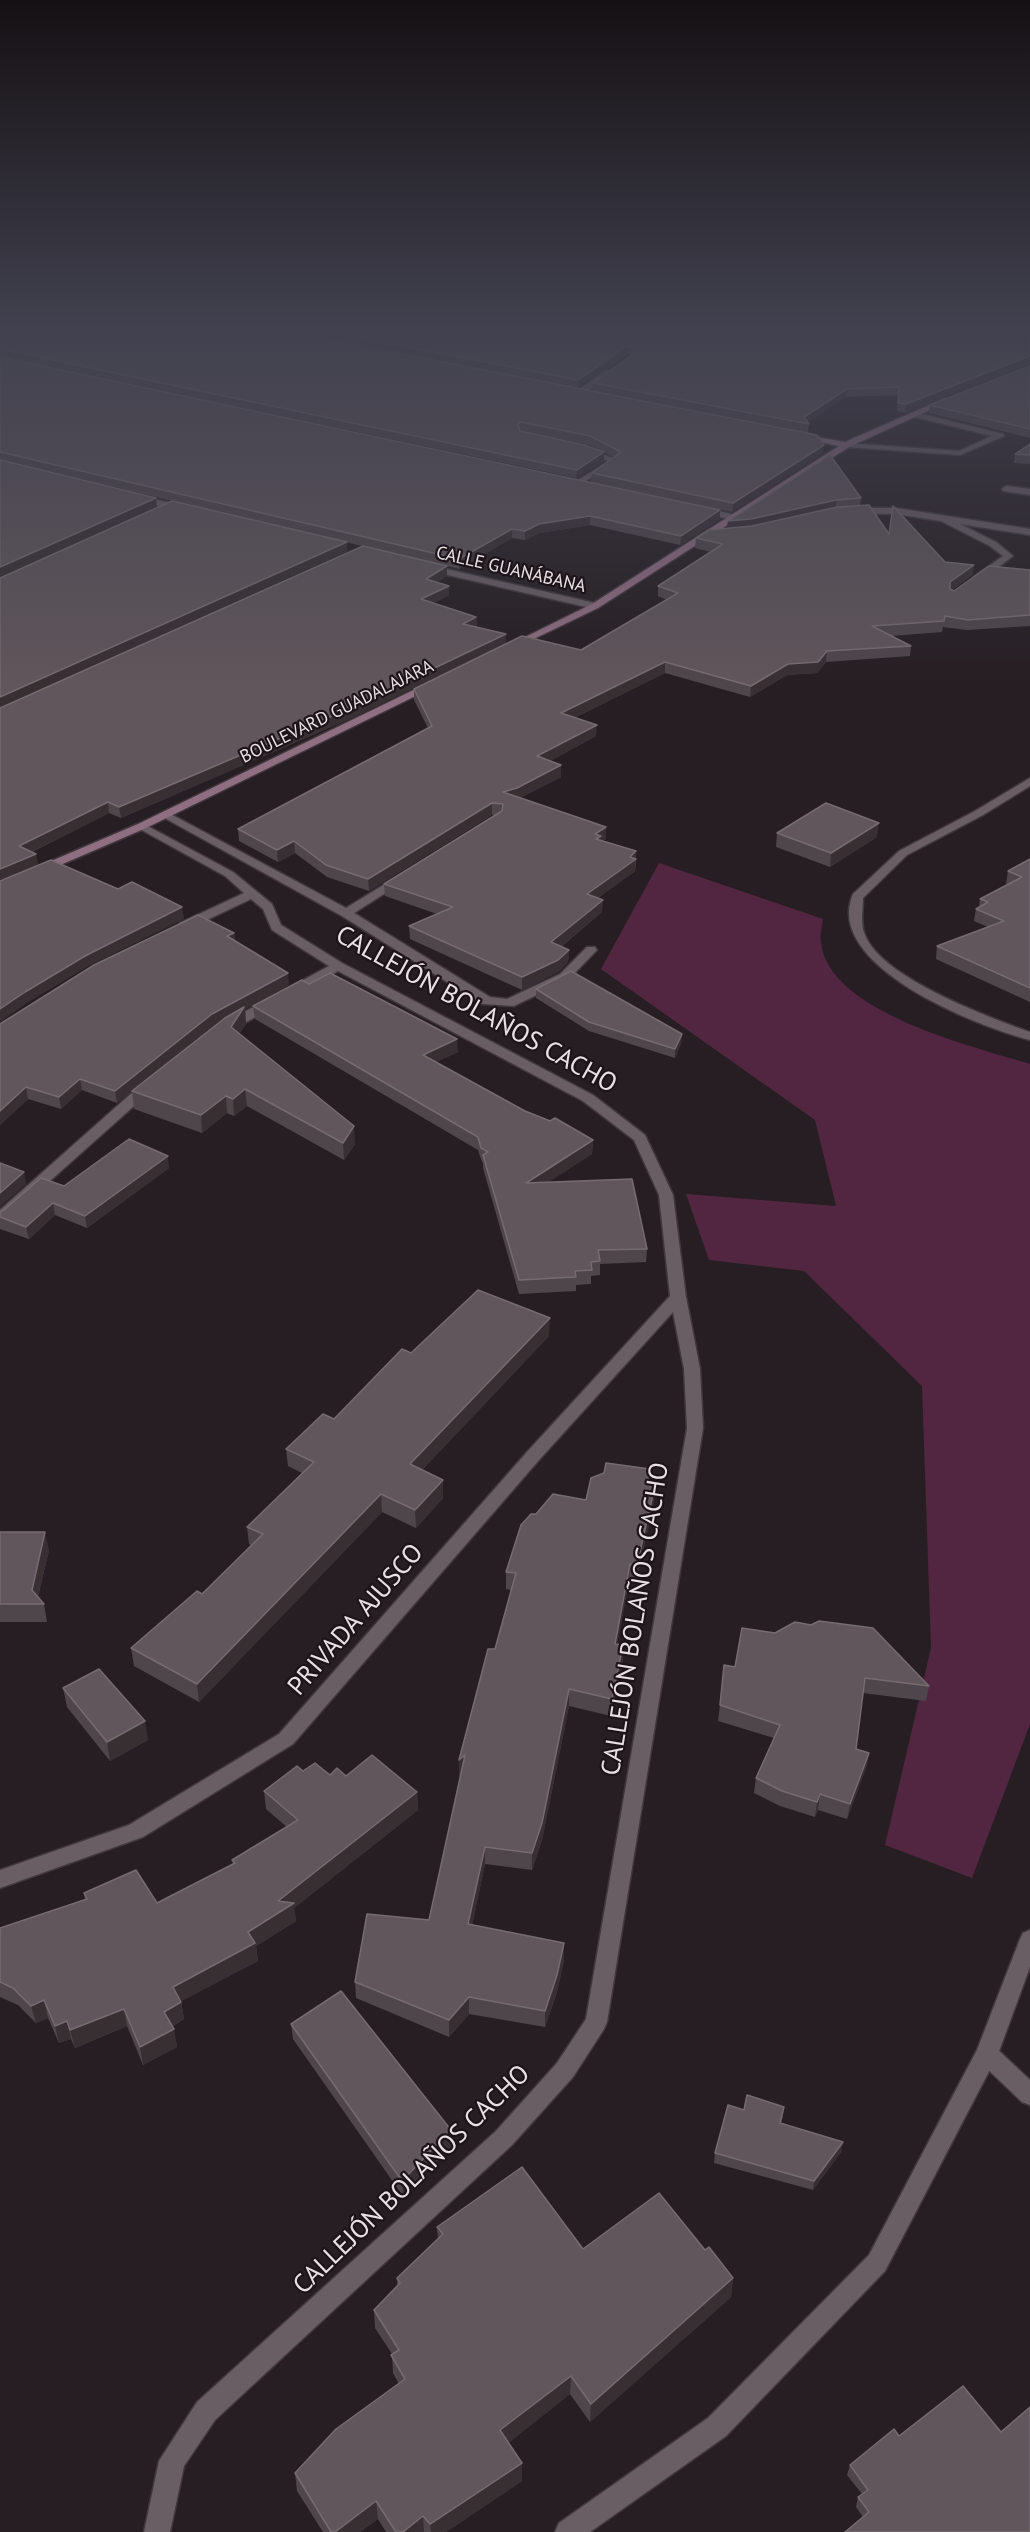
<!DOCTYPE html>
<meta charset="utf-8">
<style>
body{margin:0}
canvas{display:block;background:#261e22}
</style>
<canvas width="1030" height="2532"></canvas>
<script>
const ctx = document.querySelector('canvas').getContext('2d');
ctx.lineJoin = 'round';
function fillPath(path, color) { ctx.fillStyle = color; ctx.fill(path, 'evenodd'); }
function stroke(path, color, width, dash) { ctx.strokeStyle = color; ctx.lineWidth = width; ctx.lineCap = dash ? 'butt' : 'round'; ctx.setLineDash(dash || []); ctx.stroke(path); }
function label(font, color, halo, rows, align = 'center') {
  ctx.font = font + ' "PT Sans",sans-serif'; ctx.lineWidth = 4.5; ctx.setLineDash([]); ctx.textBaseline = 'middle'; ctx.strokeStyle = halo; ctx.fillStyle = color; for (const [text, x, y, turn = 0] of rows) {
    ctx.save(); ctx.translate(x, y); ctx.rotate((+turn || 0) * Math.PI / 180); ctx.textAlign = isNaN(turn) ? turn : align; if (halo) ctx.strokeText(text, 0, 0); ctx.fillText(text, 0, 0); ctx.restore();
  }
}
fillPath(new Path2D(`
 M659 863 823 919C822 926 820 935 821 942 827 1012 975 1047 1030 1064V1724L972 1878 885 1845 931 1648 922 1386 804 1271 709 1260 686 1194 836 1206 815 1120 601 969Z`), '#522640');
const service = new Path2D(`
 M606 370 613 372 583 395H577V391Z
 M914 412 1003 434 1004 436 960 455 846 447 842 445 846 443 959 451 992 436 911 416 910 414Z
 M583 448 619 460 578 486H575V482L609 461 583 452Z
 M1006 486 1030 489V495L1003 491 1002 489Z
 M944 516 996 542 1013 556 980 581H974V577L1003 556 990 546 941 521V517Z`);
const minor = new Path2D(`
 M137 495 187 507 188 509 184 512 134 500 133 498Z
 M701 507 736 515 737 517 733 520 698 512 697 510Z
 M852 508H896L1030 529V535L896 514 849 513 848 511Z
 M429 565 595 603 600 606 595 609 426 570 424 568Z
 M1030 778V786L983 815 907 855 863 898C863 909 860 924 865 935 882 978 988 1017 1030 1032V1040C979 1027 822 966 853 894L899 851 975 811Z
 M165 811 346 908 398 876H406V880L354 913 490 997 507 999 560 974 587 947H595L597 950 568 980 514 1006 482 1004 342 916 161 816 159 814Z
 M142 823 233 872 272 904 281 925 342 963 593 1095 645 1135 673 1195 686 1297 700 1369 703 1428 607 2022 604 2029 573 2077 512 2145 215 2420 184 2466 170 2532H144L159 2461 197 2402 496 2131 557 2063 586 2019 687 1428 684 1369 673 1312 539 1460 293 1744 143 1837 0 1888V1870L129 1825 279 1734 527 1452 670 1296 659 1195 634 1140 583 1101 338 971 232 1030H222L221 1027 222 1024 329 966 272 930 263 909 251 899 188 929H180V923L244 893 225 876 138 828 136 826Z
 M148 1082 155 1086 153 1089 5 1221 0 1222V1210L143 1083Z
 M987 2044 995 2047 1030 2080V2105L1022 2102 979 2061 976 2054 979 2047Z`);
const tertiary = new Path2D(`
 M1030 1930V1967L998 2054 885 2271 726 2436 590 2532H555L559 2523 708 2418 869 2255 977 2050 1020 1939 1023 1933Z`);
const secondary = new Path2D(`
 M945 398 952 400 849 447 598 608 513 649 505 647 592 604 839 446 799 438V434L845 442Z
 M432 681 437 684 436 686 146 828 0 891V883L138 824Z`);
stroke(service, '#3f383c', 3);
stroke(minor, '#3f383c', 3);
stroke(tertiary, '#3f383c', 3);
stroke(secondary, '#3f383c', 3);
fillPath(service, '#695e64');
fillPath(minor, '#695e64');
fillPath(tertiary, '#695e64');
fillPath(secondary, '#906e81');
fillPath(new Path2D(`
 M0 329H1030V364L905 413 897 411 898 395 846 397 808 422 809 424 808 433 593 391V383L631 355 628 354 577 388 336 341 823 453 732 512 591 482 592 473 614 457 604 452V461L576 478 6 358 720 519 680 545 590 525 539 533 525 540 512 538 459 569 97 483 157 507 0 578ZM520 431 589 445 603 451Z
 M1030 366V438L929 413 930 405Z
 M1030 444V464L1014 463 1015 454Z
 M830 455 861 498 860 505 836 507 751 526 727 528 728 521Z
 M889 534 945 562 974 565 972 575 952 590 954 591 1030 570V626L967 630 943 627 942 632 891 636 911 646 910 656 826 662 817 673 787 675 750 697 665 673 574 718 596 736 550 761 561 765V777L520 798 606 827V839L602 841 636 851V863L635 871 598 898 602 912 561 947 569 950 568 962 558 972 522 990 410 939 409 926 437 914 385 896 384 884 495 815H492L369 891 327 877 295 853 278 862 239 841 238 829 428 728 414 700V689L581 650 667 600 658 596V586L711 552 695 548 696 538Z
 M447 576 437 582 449 595 433 603 476 617 477 627 506 634V643L347 720 121 818 109 813 32 852 38 864 0 881V708Z
 M777 833 877 837 830 867 776 847Z
 M1030 859V1002L936 959 937 946 988 927 974 921 976 909 979 907 980 899 1008 885 1006 884 1008 871Z
 M234 933 235 941 289 985 245 1009 246 1024 239 1034 355 1144 344 1160 247 1106 234 1116 227 1113 202 1133 134 1109 132 1091 219 1022 214 1025 117 1103 82 1090 61 1109 28 1099 0 1125V1024Z
 M309 984 458 1052 436 1062 525 1111 593 1140 592 1154 548 1182 647 1249 646 1262 600 1264V1275L591 1276V1284L576 1285V1291L519 1294 483 1168V1163L482 1162 478 1150 255 1019 253 1006Z
 M536 989 682 1034 681 1043 675 1058 589 1031 536 998Z
 M169 1168 87 1228 55 1215 29 1239 0 1229V1212L64 1186Z
 M549 1336 422 1470 443 1498 416 1528 382 1512 199 1702 134 1666 131 1648 202 1594 251 1545 249 1544 247 1527 302 1473 288 1466 286 1449 334 1419 411 1353Z
 M650 1469 649 1484 654 1490 653 1507 636 1582 629 1581 617 1644 623 1645V1662L611 1716 569 1706 542 1840 532 1870 485 1864 472 1925 564 1943V1960L557 1992 545 2027 469 2014 449 2037 356 1998 355 1982 429 1920 461 1776 459 1777V1760L495 1649 511 1590 506 1589V1572L536 1514 586 1500Z
 M0 1532 49 1550 38 1597 44 1604 47 1622H0Z
 M811 1625 929 1686 926 1701 863 1693 856 1749 869 1753 866 1768 847 1819 818 1810 815 1817 780 1806 754 1793 756 1778 774 1738 718 1721 720 1705 735 1667 775 1633Z
 M63 1688 148 1740 110 1761 67 1707Z
 M303 1771 330 1775 417 1792 418 1810 294 1908 296 1921 256 1946 258 1961 181 2001 184 2019 173 2026 177 2047 143 2065 127 2026 75 2048 71 2039 59 2043 48 2018 36 2023 18 2005 0 1997V1928L85 1900 84 1893 157 1903 233 1864 232 1860 287 1827 266 1809 264 1791Z
 M291 2024 452 2146 403 2196 293 2039Z
 M744 2110 783 2116 781 2123 843 2142 841 2152 813 2190 714 2163 715 2153Z
 M437 2227 583 2249 705 2250 733 2278 731 2297 590 2422 570 2394 508 2443 522 2481 446 2532H386L378 2519 360 2532H323L297 2491 295 2473 399 2384 393 2373 392 2354 375 2328 374 2310 397 2286V2278L438 2239Z
 M1001 2432 1030 2532 863 2517 856 2507 858 2497 862 2494 847 2475 850 2465 899 2436Z`), '#4f464b');
fillPath(new Path2D(`
 M628 346V354L577 388 578 380Z
 M1030 356V364L905 413 906 404Z
 M847 389 846 397 806 424 804 417Z
 M824 445 823 453 732 512 733 503Z
 M604 452V461L576 478 577 470Z
 M156 498 157 507 0 578V567Z
 M836 500V507L751 526 727 528 728 521Z
 M720 510V519L680 545 681 536Z
 M590 516V525L539 533 525 540V531L539 524Z
 M512 529V538L459 569V559Z
 M347 542V552L0 708V697Z
 M974 565 972 575 949 592 950 582Z
 M447 566V576L426 588V579Z
 M449 586V595L421 609V599Z
 M476 617 477 627 463 624Z
 M506 634V643L347 720 121 818 119 807Z
 M827 651 826 662 817 673 787 675 750 697 751 686 788 664Z
 M665 662V673L561 724V713Z
 M597 725 596 736 537 768V756Z
 M561 765V777L517 800 503 792Z
 M108 802 109 813 21 857 19 846Z
 M492 803V815L369 891 368 879Z
 M879 823 877 837 830 867 831 853Z
 M606 827V839L601 842 600 848 595 834Z
 M294 841 295 853 278 862 277 850Z
 M636 851 635 871 587 906V894Z
 M36 854 38 864 0 881V869Z
 M603 900 602 912 551 955V942Z
 M182 907 184 919 87 967 27 1003 0 1022V1009L25 992 85 956Z
 M234 933 235 945 227 936Z
 M569 950 568 962 558 972 522 990V977Z
 M288 973 289 985 245 1009 246 1024 232 1044 231 1027 243 1010 214 1025 117 1103 115 1091 212 1014Z
 M682 1034 681 1043 675 1058V1049Z
 M457 1039 458 1052 423 1068V1055Z
 M80 1079 82 1090 61 1109 59 1097Z
 M26 1087 28 1099 0 1125V1111Z
 M245 1089 247 1106 234 1116 233 1099Z
 M226 1096 227 1113 202 1133 201 1115Z
 M354 1126 355 1144 344 1160 343 1143Z
 M593 1140 592 1154 526 1197V1183Z
 M168 1156 169 1168 87 1228 85 1216Z
 M24 1172 26 1184 0 1207V1193Z
 M53 1203 55 1215 29 1239 26 1227Z
 M550 1318 549 1336 411 1482 410 1464Z
 M443 1480V1498L416 1528 415 1510Z
 M654 1490 653 1507 636 1582 637 1565Z
 M381 1494 382 1512 199 1702 197 1684Z
 M45 1532 49 1550 36 1604 32 1590Z
 M630 1564 629 1581 614 1661 615 1644Z
 M623 1645V1662L611 1716 612 1699Z
 M569 1689V1706L542 1840 532 1870V1853Z
 M145 1721 148 1740 110 1761 107 1742Z
 M869 1753 866 1768 847 1819 850 1804Z
 M465 1755 466 1772 459 1777V1760Z
 M417 1792 418 1810 294 1908 296 1921 256 1946 258 1961 176 2004 173 1987 248 1932 278 1901Z
 M820 1794 818 1810 815 1817 817 1802Z
 M485 1847V1864L469 1941 468 1924Z
 M564 1943V1960L557 1992 545 2027V2011Z
 M469 1997V2014L449 2037V2020Z
 M44 2000 48 2018 36 2023 31 2006Z
 M181 2002 184 2019 167 2029 164 2012Z
 M124 2009 127 2026 75 2048 70 2030Z
 M67 2021 71 2039 59 2043 55 2026Z
 M174 2029 177 2047 143 2065 140 2047Z
 M451 2130 452 2146 403 2196 402 2181Z
 M843 2142 841 2152 813 2190 814 2181Z
 M733 2278 731 2297 590 2422 591 2404Z
 M571 2376 570 2394 501 2449 500 2430Z
 M522 2463V2481L446 2532H431L430 2524Z
 M376 2501 378 2519 360 2532H335Z
 M423 2516 424 2532H403Z`), '#382f33');
const building = new Path2D(`
 M0 329H274L817 435 824 445 733 503 592 473 621 452 590 436 520 422 518 425 520 431 584 445 604 452 577 470 0 349Z
 M314 329H1030V356L906 404 898 403 899 387 847 389 804 417 809 424 593 383 636 352V349L628 346 578 380Z
 M0 357 720 510 681 536 590 516 539 524 525 531 512 529 459 559 0 452Z
 M1030 366V429L930 405Z
 M1030 444V455L1015 454Z
 M830 455 861 498 836 500 751 519 728 521Z
 M0 460 156 498 0 567Z
 M172 501 347 542 0 697V578Z
 M869 505 889 534 893 506 945 562 974 565 950 582V589L954 591 989 566 1030 570V615L968 620 945 616 944 621 872 626 911 646 827 651 818 662 788 664 751 686 665 662 561 713 597 725 537 756 561 765 517 788 503 792 606 827 595 834 601 836 596 839 636 851 630 857 636 859 587 894 603 900 551 942 569 950 558 960 522 977 409 926 453 907 384 884 502 811 503 804 492 803 368 879 326 865 294 841 277 850 238 829 432 726 414 689 522 636 581 650 678 593 658 586 723 544 696 538 709 530 752 526 837 507Z
 M363 546 447 566 426 579 449 586 421 599 476 617 463 624 506 634 346 710 119 807 108 802 19 846 36 854 0 869V708Z
 M826 803 879 823 831 853 777 833Z
 M1030 859V988L937 946 1004 921 976 909 988 902 980 899 1022 877 1008 871Z
 M51 860 118 889 132 882 182 907 85 956 25 992 0 1009V881Z
 M198 915 234 933 227 936 288 973 212 1014 115 1091 80 1079 59 1097 26 1087 0 1111V1024L94 965Z
 M571 971 682 1034 675 1049 589 1022 536 989Z
 M330 973 457 1039 423 1055 525 1111 550 1121 555 1118 593 1140 526 1183 632 1179 647 1249 598 1250 600 1261 591 1262 592 1270 575 1271 576 1277 519 1280 483 1155 488 1152 481 1148 478 1137 253 1006 302 980 309 984Z
 M244 1007 231 1027 354 1126 343 1143 245 1089 233 1099 226 1096 201 1115 132 1091 225 1018Z
 M129 1139 168 1156 85 1216 53 1203 26 1227 0 1217V1212L4 1210 41 1178 64 1186Z
 M0 1163 24 1172 0 1193Z
 M478 1290 550 1318 410 1464 443 1480 415 1510 381 1494 197 1684 131 1648 197 1591 202 1594 263 1534 247 1527 314 1462 286 1449 323 1414 334 1419 402 1349 411 1353Z
 M606 1463 650 1469 647 1482 654 1490 637 1565 630 1564 615 1644 623 1645 612 1699 569 1689 542 1823 532 1853 485 1847 468 1924 564 1943 557 1975 545 2011 469 1997 449 2020 355 1982 367 1914 429 1920 465 1755 459 1760 488 1649H495L516 1573 506 1572 521 1525 531 1514H536L553 1494 586 1500 591 1478 604 1473Z
 M0 1532H45L32 1590 44 1604H0Z
 M819 1621 873 1628 929 1686 865 1678 856 1749 869 1753 850 1804 820 1794 817 1802 782 1791 756 1778 780 1725 720 1705 724 1665 735 1667 742 1628 775 1633 795 1622 811 1625Z
 M99 1669 145 1721 107 1742 63 1688Z
 M372 1755 417 1792 278 1901 294 1903 248 1932 255 1943 173 1987 181 2002 164 2012 174 2029 140 2047 124 2009 70 2030 67 2021 55 2026 44 2000 31 2006 13 1988 0 1982V1928L87 1899 84 1893 136 1870 157 1903 235 1863 232 1860 298 1820 264 1791 297 1766 303 1771 315 1763 330 1775 337 1768 346 1776Z
 M341 1991 451 2130 402 2181 291 2024Z
 M747 2095 784 2107 780 2123 843 2142 814 2181 715 2153 728 2105 744 2110Z
 M522 2167 583 2249 659 2193 705 2250 709 2247 733 2278 591 2404 571 2376 500 2430 522 2463 430 2524 423 2516 403 2532H396L376 2501 335 2532H331L295 2473 336 2429 405 2379 391 2355 399 2350 374 2310 400 2283 397 2278 443 2234 437 2227Z
 M963 2386 1001 2432 1030 2407V2532H845L869 2512 858 2497 868 2490 850 2465 894 2429 899 2436Z`);
fillPath(building, '#60565b');
stroke(building, '#756c70', 1.5);
const sky = ctx.createLinearGradient(0, 0, 0, 684);
sky.addColorStop(0, '#151013');
sky.addColorStop(0.48, '#41414f');
sky.addColorStop(1, '#41414f00');
ctx.fillStyle = sky;
ctx.fillRect(0, 0, 1030, 684);
label('18px', '#e7e1e4', '#1d1419', [
 ["CALLE GUANÁBANA",511,570,13],
 ["BOULEVARD GUADALAJARA",337,712,-26]
]);
label('26px', '#e7e1e4', '#1d1419', [
 ["CALLEJÓN BOLAÑOS CACHO",476,1010,29],
 ["CALLEJÓN BOLAÑOS CACHO",636,1619,-81],
 ["PRIVADA AJUSCO",356,1620,-49],
 ["CALLEJÓN BOLAÑOS CACHO",412,2180,-44]
]);
</script>
